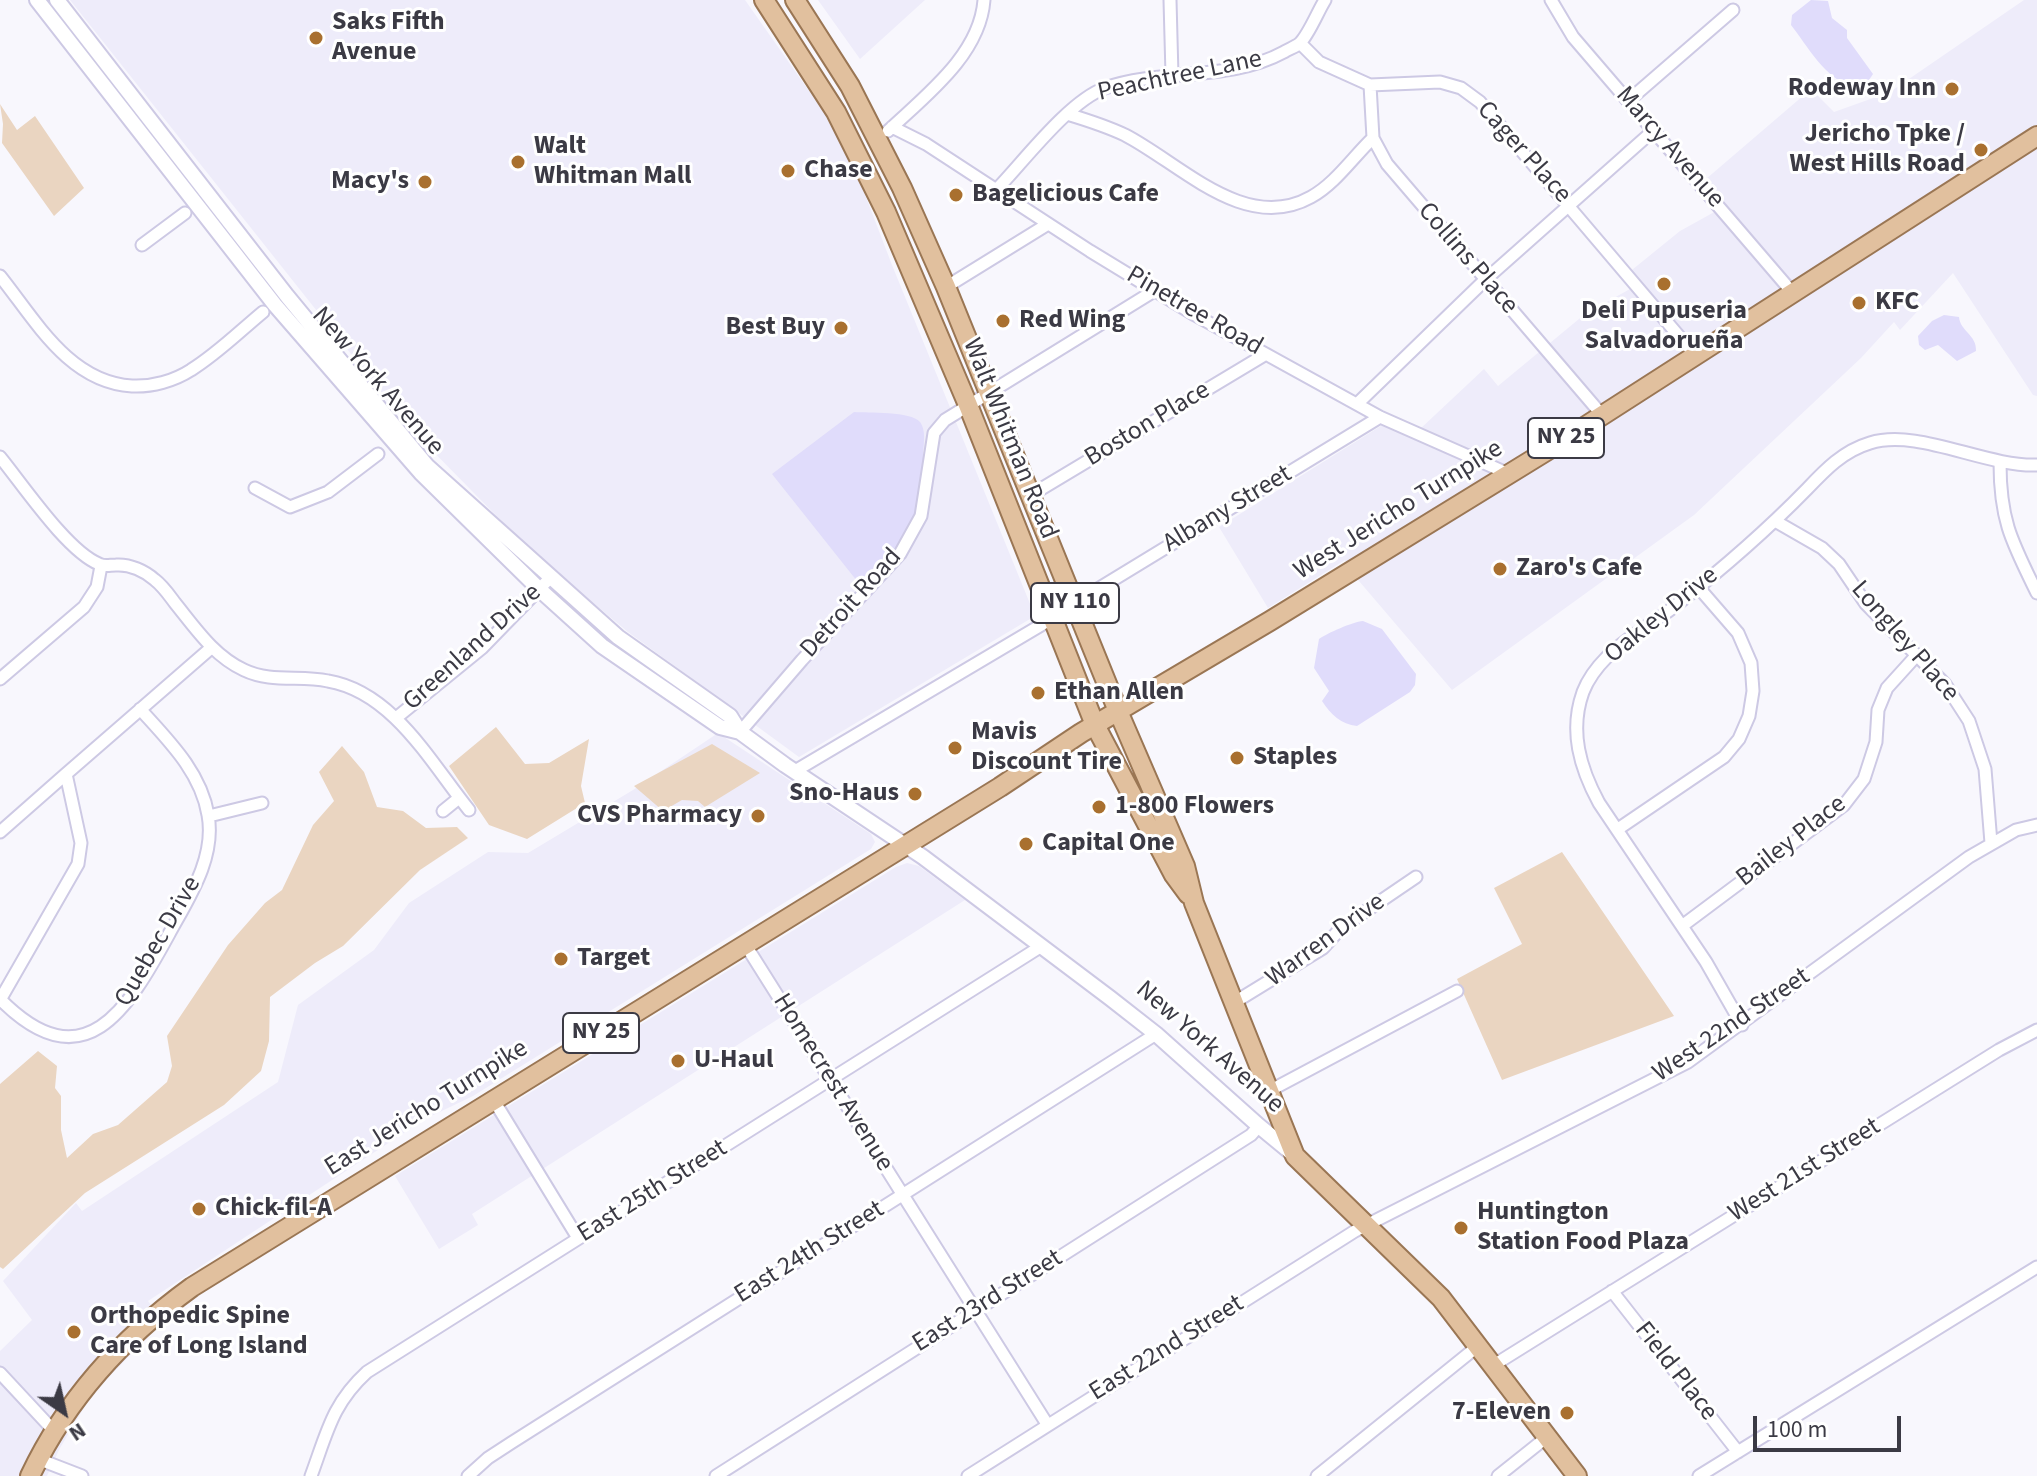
<!DOCTYPE html>
<meta charset="utf-8">
<style>
body{margin:0}
#map{position:relative;width:2037px;height:1476px;overflow:hidden;background:#f8f7fd;font-family:"Source Sans 3",sans-serif}
canvas{display:block}
.north{position:absolute;left:24px;top:1372px;width:80px;height:80px;-webkit-text-stroke:6px #fff;paint-order:stroke;rotate:146deg;font-size:22px;font-weight:700;line-height:32px;text-align:center;color:#3b3a44}
.north::after{content:'';display:block;margin:auto;width:28px;height:36px;background:#3b3a44;clip-path:polygon(50% 0,100% 100%,50% 72%,0 100%)}
.scale{position:absolute;left:1753px;top:1416px;width:148px;height:36px;box-sizing:border-box;border:4px solid #3b3a44;border-top:0;padding-left:10px;font-size:24px;line-height:28px;white-space:nowrap;color:#3b3a44;-webkit-text-stroke:6px #fff;paint-order:stroke}
</style>
<div id="map">
<canvas width="2037" height="1476"></canvas>
<div class="north">N</div>
<div class="scale">100 m</div>
</div>
<script>
const ctx = document.querySelector('canvas').getContext('2d');
ctx.lineJoin = 'round';
function fillPath(path, color) { ctx.fillStyle = color; ctx.fill(path, 'evenodd'); }
function stroke(path, color, width, dash) { ctx.strokeStyle = color; ctx.lineWidth = width; ctx.lineCap = dash ? 'butt' : 'round'; ctx.setLineDash(dash || []); ctx.stroke(path); }
function label(font, color, halo, rows, align = 'center') {
  ctx.font = font + ' "Source Sans 3",sans-serif'; ctx.lineWidth = 6; ctx.setLineDash([]); ctx.textBaseline = 'middle'; ctx.strokeStyle = halo; ctx.fillStyle = color; for (const [text, x, y, turn = 0] of rows) {
    ctx.save(); ctx.translate(x, y); ctx.rotate((+turn || 0) * Math.PI / 180); ctx.textAlign = isNaN(turn) ? turn : align; if (halo) ctx.strokeText(text, 0, 0); ctx.fillText(text, 0, 0); ctx.restore();
  }
}
fillPath(new Path2D(`
 M70 0H745L821 108 856 171 892 265 1035 616 799 757 628 632 531 551 409 427Z
 M818 0H925L860 59Z
 M2024 0H2037V396L2033 395 1953 273 1900 330 1894 322 1861 358 1694 515 1452 690 1359 581 1345 560 1268 608 1219 527 1392 419 1419 430 1484 369 1498 386 1585 314 1630 289 1622 278 1680 231 1727 205 1706 179 1811 89 1834 112 1890 92Z
 M718 733 871 834 875 842 871 849 473 1096 425 1119 148 1301 163 1322 92 1394 60 1448 47 1476H0V1351L32 1320 3 1281 76 1203 82 1211 278 1082 298 1005 374 950 409 903 488 852 528 853 633 790Z
 M907 863 919 866 965 900 472 1214 478 1225 439 1249 395 1176 896 867Z`), '#eeecfa');
fillPath(new Path2D(`
 M0 104 17 130 35 116 84 188 54 216 2 143 3 124Z
 M496 727 525 764 549 763 589 739 581 786 585 803 527 839 489 825 449 766Z
 M712 744 760 773 705 807 698 801 682 800 663 811 634 786Z
 M342 746 364 772 377 807 403 811 426 828 457 827 468 838 420 870 343 946 315 963 270 997 269 1041 261 1071 224 1105 85 1193 3 1269 0 1267V1084L38 1051 57 1066 55 1088 61 1096V1130L67 1158 93 1134 118 1125 167 1082 172 1066 167 1036 228 945 265 903 282 890 313 825 334 801 319 772Z
 M1562 852 1674 1016 1502 1080 1457 979 1522 944 1494 888Z`), '#ead5c1');
fillPath(new Path2D(`
 M1811 0 1828 1 1832 18 1847 30V38L1873 74 1867 83 1852 87C1825 78 1808 47 1791 25L1792 15Z
 M1944 315 1959 317C1960 331 1977 335 1976 351L1957 361 1938 345 1925 350 1919 345 1918 336 1932 321Z
 M854 412C868 413 911 411 920 422 927 431 923 447 923 458 921 524 906 541 861 586L772 474Z
 M1363 621 1382 629 1416 674 1415 685 1410 692 1357 726C1341 724 1331 715 1322 701L1329 691 1314 668 1319 639C1328 633 1352 622 1363 621Z`), '#e0dcfb');
const minor = new Path2D(`
 M1170 0 1172 75
 M1551 0 1573 37 1792 292
 M1300 43 1319 62 1370 85 1440 82 1461 88 1480 102 1695 355
 M1370 85 1373 138 1387 164 1602 415
 M1628 101 1733 10
 M1067 114C1087 120 1106 126 1125 135 1181 164 1245 234 1311 197 1335 184 1353 157 1373 138
 M892 127 926 144 1090 251 1195 315 1380 417 1509 474
 M888 131C925 96 980 55 984 0
 M997 189C1024 161 1069 101 1105 88 1163 68 1229 82 1284 52 1289 49 1297 46 1300 43 1309 34 1318 11 1325 0
 M142 245 185 213
 M0 276C36 321 69 382 132 386 152 387 174 381 191 370 217 354 240 331 263 312
 M946 287 1048 224
 M1357 404 1485 280 1654 130
 M0 457C23 485 67 551 99 564 104 567 110 565 116 565 130 564 145 571 155 580 163 586 169 595 175 603 196 629 214 656 244 670 271 683 300 675 328 681 393 692 431 763 469 810
 M2000 463C2000 521 2012 542 2037 593
 M255 488 290 507 328 492 378 454
 M1031 495 1266 354
 M1775 521 1822 548 1839 564 1866 604 1945 684 1969 721 1985 769 1991 843
 M1075 603 1380 417
 M0 679 84 607 97 587 101 566
 M396 718 482 648 550 578
 M740 732 802 660 900 554 921 516 934 433 945 420 1154 291
 M795 771 1053 618
 M443 811 459 798
 M209 816 262 803
 M1618 829 1724 757 1739 739 1749 716 1753 691 1751 663 1738 633 1699 588
 M0 832 66 774
 M1682 926 1844 805 1864 779 1876 742 1878 710 1887 688 1916 656
 M745 944 1047 1424
 M0 999C84 1084 128 1009 169 934 188 899 216 858 208 815 201 772 168 740 140 709
 M0 1000 78 864 81 843 66 774 211 648
 M1235 1002 1323 948 1341 928 1416 877
 M1742 1025 1706 962 1599 803C1580 768 1569 731 1583 692 1588 679 1597 667 1607 657 1626 637 1653 624 1675 606 1721 570 1766 531 1807 489 1825 470 1843 451 1870 443 1918 428 1985 467 2037 465
 M1271 1090 1457 991
 M493 1099 578 1238
 M1612 1291 1738 1452
 M1494 1365 1999 1050 2037 1030
 M0 1373 54 1431
 M38 1459 82 1476
 M311 1476C327 1433 332 1404 367 1372L1040 947
 M468 1476 488 1458 511 1443 1156 1034
 M716 1476 1251 1135 1259 1126
 M968 1476 1355 1231 1688 1062 1969 857 2016 830 2037 825
 M1317 1476 1478 1346
 M1498 1476 1547 1437
 M1699 1476 2037 1267`);
const tertiary = new Path2D(`
 M37 0 275 305 421 473 539 589 602 646 720 727 740 732
 M57 0 287 296 427 466 618 637 730 716 740 732 785 765 923 857 1110 998 1156 1034 1259 1126 1293 1154`);
const primary = new Path2D(`
 M764 0 836 112 886 212 968 405 1095 725 1174 875 1188 894
 M795 0 850 86 902 188 946 287 1118 711 1185 866 1194 903 1295 1156 1441 1298 1577 1476
 M30 1476C67 1398 123 1337 192 1287L1000 787 1081 733 1270 621 1553 447 2037 136`);
stroke(minor, '#cdc9e4', 15);
stroke(tertiary, '#cdc9e4', 18);
stroke(primary, '#9a7654', 22);
stroke(minor, '#fff', 11);
stroke(tertiary, '#fff', 14);
stroke(primary, '#e1c09e', 18);
for (const [x, y, r, color] of [
 [316,38,8,"#a9702f"],
 [1952,89,8,"#a9702f"],
 [1981,150,8,"#a9702f"],
 [518,162,8,"#a9702f"],
 [788,171,8,"#a9702f"],
 [425,182,8,"#a9702f"],
 [956,195,8,"#a9702f"],
 [1664,284,8,"#a9702f"],
 [1859,303,8,"#a9702f"],
 [1003,321,8,"#a9702f"],
 [841,328,8,"#a9702f"],
 [1500,569,8,"#a9702f"],
 [1038,693,8,"#a9702f"],
 [955,748,8,"#a9702f"],
 [1237,758,8,"#a9702f"],
 [915,794,8,"#a9702f"],
 [1099,807,8,"#a9702f"],
 [758,816,8,"#a9702f"],
 [1026,844,8,"#a9702f"],
 [561,959,8,"#a9702f"],
 [678,1061,8,"#a9702f"],
 [199,1209,8,"#a9702f"],
 [1461,1228,8,"#a9702f"],
 [74,1332,8,"#a9702f"],
 [1567,1413,8,"#a9702f"]
]) { const dot = new Path2D(); dot.arc(x, y, r, 0, 2 * Math.PI); ctx.fillStyle = color; ctx.fill(dot); stroke(dot, '#fff', 3); }
for (const [x, y, w] of [
 [1566,438,76],
 [1075,603,88],
 [601,1033,76]
]) { const box = new Path2D(); box.roundRect(x - w / 2, y - 20, w, 40, 6); ctx.fillStyle = '#fff'; ctx.fill(box); stroke(box, '#3b3a44', 2); }
label('bold 24px', '#3b3a44', null, [
 ["NY 25",1566,438],
 ["NY 110",1075,603],
 ["NY 25",601,1033]
]);
label('bold 26px', '#3b3a44', '#fff', [
 ["Saks Fifth",332,23],
 ["Avenue",332,53],
 ["Rodeway Inn",1936,89,"right"],
 ["Jericho Tpke /",1965,135,"right"],
 ["West Hills Road",1965,165,"right"],
 ["Walt",534,147],
 ["Whitman Mall",534,177],
 ["Chase",804,171],
 ["Macy's",409,182,"right"],
 ["Bagelicious Cafe",972,195],
 ["KFC",1875,303],
 ["Deli Pupuseria",1664,312,"center"],
 ["Salvadorueña",1664,342,"center"],
 ["Red Wing",1019,321],
 ["Best Buy",825,328,"right"],
 ["Zaro's Cafe",1516,569],
 ["Ethan Allen",1054,693],
 ["Mavis",971,733],
 ["Discount Tire",971,763],
 ["Staples",1253,758],
 ["Sno-Haus",899,794,"right"],
 ["1-800 Flowers",1115,807],
 ["CVS Pharmacy",742,816,"right"],
 ["Capital One",1042,844],
 ["Target",577,959],
 ["U-Haul",694,1061],
 ["Chick-fil-A",215,1209],
 ["Huntington",1477,1213],
 ["Station Food Plaza",1477,1243],
 ["Orthopedic Spine",90,1317],
 ["Care of Long Island",90,1347],
 ["7-Eleven",1551,1413,"right"]
], 'left');
label('26px', '#3b3a44', '#fff', [
 ["Peachtree Lane",1180,77,-12],
 ["Marcy Avenue",1669,148,49],
 ["Cager Place",1523,153,48],
 ["Collins Place",1467,259,49],
 ["Pinetree Road",1194,312,30],
 ["New York Avenue",377,382,49],
 ["Boston Place",1148,425,-31],
 ["Walt Whitman Road",1009,439,68],
 ["Albany Street",1228,510,-31],
 ["West Jericho Turnpike",1399,511,-32],
 ["Detroit Road",852,604,-48],
 ["Oakley Drive",1662,616,-39],
 ["Longley Place",1904,642,49],
 ["Greenland Drive",473,648,-42],
 ["Bailey Place",1792,842,-38],
 ["Warren Drive",1326,941,-36],
 ["Quebec Drive",159,942,-60],
 ["West 22nd Street",1732,1026,-34],
 ["New York Avenue",1209,1048,41],
 ["Homecrest Avenue",832,1083,58],
 ["East Jericho Turnpike",427,1109,-32],
 ["West 21st Street",1805,1171,-32],
 ["East 25th Street",653,1192,-32],
 ["East 24th Street",810,1253,-32],
 ["East 23rd Street",988,1302,-32],
 ["East 22nd Street",1167,1349,-32],
 ["Field Place",1675,1372,52]
]);
</script>
